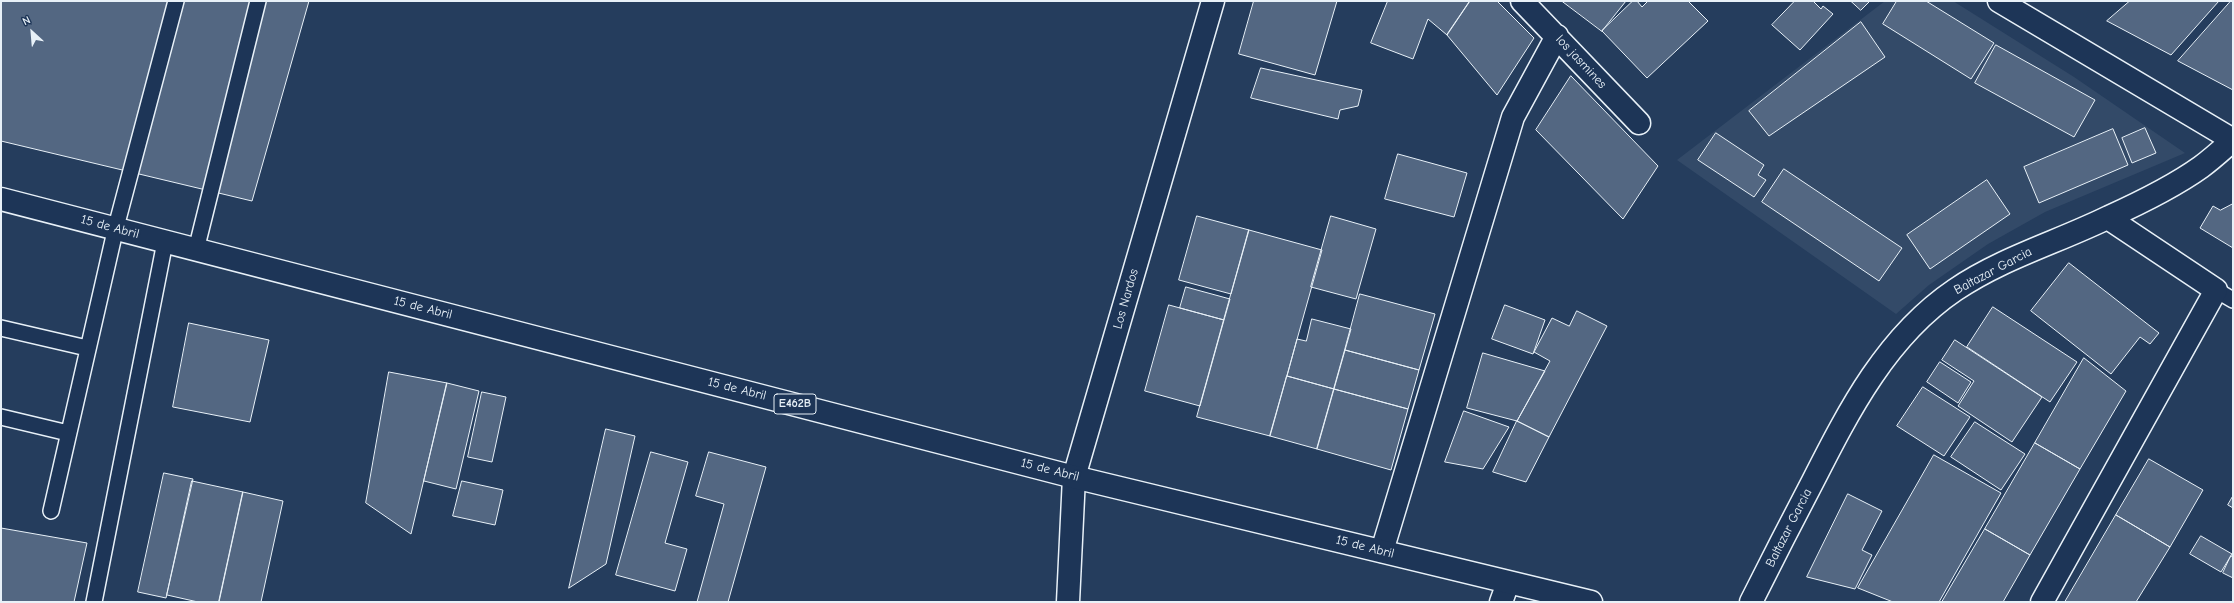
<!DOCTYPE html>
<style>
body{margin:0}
#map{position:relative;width:2234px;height:603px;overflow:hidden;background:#253d5d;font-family:"Comic Neue",sans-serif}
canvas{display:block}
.frame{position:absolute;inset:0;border:2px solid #e8f1f8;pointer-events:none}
.north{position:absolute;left:12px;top:12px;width:40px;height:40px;-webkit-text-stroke:3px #1d3557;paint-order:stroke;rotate:334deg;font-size:11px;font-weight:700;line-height:16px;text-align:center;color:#e8f1f8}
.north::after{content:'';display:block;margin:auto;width:14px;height:18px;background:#e8f1f8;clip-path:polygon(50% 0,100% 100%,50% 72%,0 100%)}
</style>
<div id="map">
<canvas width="2234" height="603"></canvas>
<div class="frame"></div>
<div class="north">N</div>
</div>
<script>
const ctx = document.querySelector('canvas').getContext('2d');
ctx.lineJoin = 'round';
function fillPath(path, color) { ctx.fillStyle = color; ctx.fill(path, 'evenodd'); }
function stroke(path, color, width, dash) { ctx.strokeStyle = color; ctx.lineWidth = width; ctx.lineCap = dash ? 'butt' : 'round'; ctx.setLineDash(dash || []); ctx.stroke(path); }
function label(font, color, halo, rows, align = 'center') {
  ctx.font = font + ' "Comic Neue",sans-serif'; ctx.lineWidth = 4; ctx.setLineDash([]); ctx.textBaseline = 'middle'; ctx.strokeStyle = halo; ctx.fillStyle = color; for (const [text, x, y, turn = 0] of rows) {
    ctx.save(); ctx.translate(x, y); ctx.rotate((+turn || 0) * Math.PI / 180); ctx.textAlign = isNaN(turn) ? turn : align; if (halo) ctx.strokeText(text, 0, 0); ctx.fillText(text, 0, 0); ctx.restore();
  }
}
fillPath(new Path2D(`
 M1885 1H1953L2074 77 2185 153 2045 212 1988 244 1929 285 1896 314 1677 160Z`), '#334a68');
const building = new Path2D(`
 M1 1H309L252 201 1 141Z
 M1254 1H1337L1315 75 1239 54Z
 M1388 1H1470L1447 35 1428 19 1413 59 1371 43Z
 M1470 1H1497L1534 38 1497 95 1447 35Z
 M1562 1H1626L1602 31Z
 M1633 1H1637L1642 7 1648 1H1688L1708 21 1647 78 1602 31Z
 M1795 1H1813L1821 9 1823 6 1833 14 1800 50 1772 25Z
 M1851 1H1870L1861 10Z
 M1897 1H1926L1994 43 1971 79 1883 24Z
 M2130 1H2219L2171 55 2107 21Z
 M2231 1H2233V90L2178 61Z
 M1861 22 1885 57 1769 136 1749 111Z
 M1996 45 2095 100 2074 137 1975 83Z
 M1261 68 1362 90 1358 106 1340 110 1338 119 1251 98Z
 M1571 76 1658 166 1623 219 1536 130Z
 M2145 128 2156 153 2132 163 2122 138Z
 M2113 129 2128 165 2039 203 2024 167Z
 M1716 133 1764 165 1758 175 1766 180 1754 197 1698 160Z
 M1398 154 1467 173 1454 217 1385 199Z
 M1784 169 1902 248 1879 281 1762 202Z
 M1987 180 2010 214 1930 269 1907 235Z
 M2233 204V248L2200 228 2213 206 2220 210Z
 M1197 216 1249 230 1231 294 1179 280Z
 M1331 216 1376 229 1356 299 1311 287Z
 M1249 230 1322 250 1270 436 1197 417Z
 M2069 263 2159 333 2150 344 2140 337 2111 374 2031 311Z
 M1186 287 1230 299 1224 320 1180 308Z
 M1360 294 1435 314 1419 370 1345 350Z
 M1169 305 1224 320 1200 406 1145 391Z
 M1505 305 1545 320 1533 354 1492 339Z
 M1993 307 2077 362 2050 402 1967 347Z
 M1577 311 1607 326 1549 437 1517 421 1550 361 1534 352 1552 318 1569 326Z
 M1312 319 1351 329 1334 389 1287 376 1297 339 1306 341Z
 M189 323 269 340 250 422 173 407Z
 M1955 340 2042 397 2012 442 1958 406 1974 381 1942 360Z
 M1345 350 1419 370 1408 409 1334 389Z
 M1483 353 1545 371 1517 421 1467 408Z
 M2084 358 2126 391 2080 469 2035 443Z
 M1940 362 1971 382 1958 403 1927 382Z
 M389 372 447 383 411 534 366 503Z
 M1287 376 1334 389 1317 449 1270 436Z
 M447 383 479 391 456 489 424 481Z
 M1923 387 1970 417 1944 456 1897 426Z
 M1334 389 1408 409 1391 470 1317 449Z
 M482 392 506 397 492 462 468 457Z
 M1464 411 1509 427 1483 469 1445 462Z
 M1517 421 1549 437 1526 482 1493 472Z
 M1975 422 2025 454 2001 490 1951 457Z
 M606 429 635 436 606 564 569 588Z
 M2035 443 2080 469 2030 555 1985 529Z
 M651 452 688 462 665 543 687 549 675 591 616 575Z
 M709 452 766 467 728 602H697L724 504 696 496Z
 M1934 455 2001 493 1939 602H1893L1858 588Z
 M2149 459 2203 490 2170 547 2116 515Z
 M164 473 193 479 166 598 138 592Z
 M192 481 243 492 219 602H198L167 595Z
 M462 481 503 490 495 525 453 516Z
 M243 492 283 501 261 602H219Z
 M1848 494 1882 511 1862 550 1872 555 1855 589 1807 577Z
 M2233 496V508L2228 505Z
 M2116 515 2170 547 2136 602H2065Z
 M1 528 87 543 74 602H1Z
 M1985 529 2030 555 2003 602H1942Z
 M2201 536 2232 554 2221 572 2190 554Z
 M2231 556 2233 557V578L2223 573Z`);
fillPath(building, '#536782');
stroke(building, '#e8f1f8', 1);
const lane = new Path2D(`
 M196 250 258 1
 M2216 290 2233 300
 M1 328 87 348
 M1 417 68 433
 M51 511 116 227 176 1
 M94 602 165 242`);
const street = new Path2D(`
 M1522 1 1639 123
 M1382 551 1513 117 1557 36
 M1068 602 1074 477 1213 1
 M1501 602 1508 583
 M1751 602C1771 562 1792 521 1813 481 1849 410 1887 336 1955 290 2002 258 2058 242 2109 217 2140 203 2173 187 2201 167 2212 159 2223 149 2233 140L1999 1
 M2042 602 2216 290 2108 218`);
const primary = new Path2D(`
 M1 199 1074 477 1591 602`);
stroke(lane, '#e8f1f8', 18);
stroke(street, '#e8f1f8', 25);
stroke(primary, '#e8f1f8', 25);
stroke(lane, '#1d3557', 15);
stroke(street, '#1d3557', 22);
stroke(primary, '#1d3557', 22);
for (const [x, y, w] of [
 [795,404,42]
]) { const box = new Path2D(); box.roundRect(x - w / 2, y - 10, w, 20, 3); ctx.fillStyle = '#1d3557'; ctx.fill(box); stroke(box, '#e8f1f8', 1); }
label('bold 12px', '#e8f1f8', null, [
 ["E462B",795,404]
]);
label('13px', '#e8f1f8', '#1d3557', [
 ["los jasmines",1581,62,47],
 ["15 de Abril",110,227,15],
 ["Baltazar Garcia",1993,271,-28],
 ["Los Nardos",1126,299,-74],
 ["15 de Abril",423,308,14],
 ["15 de Abril",737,389,14],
 ["15 de Abril",1050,470,14],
 ["Baltazar Garcia",1789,528,-63],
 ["15 de Abril",1365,547,14]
]);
</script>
